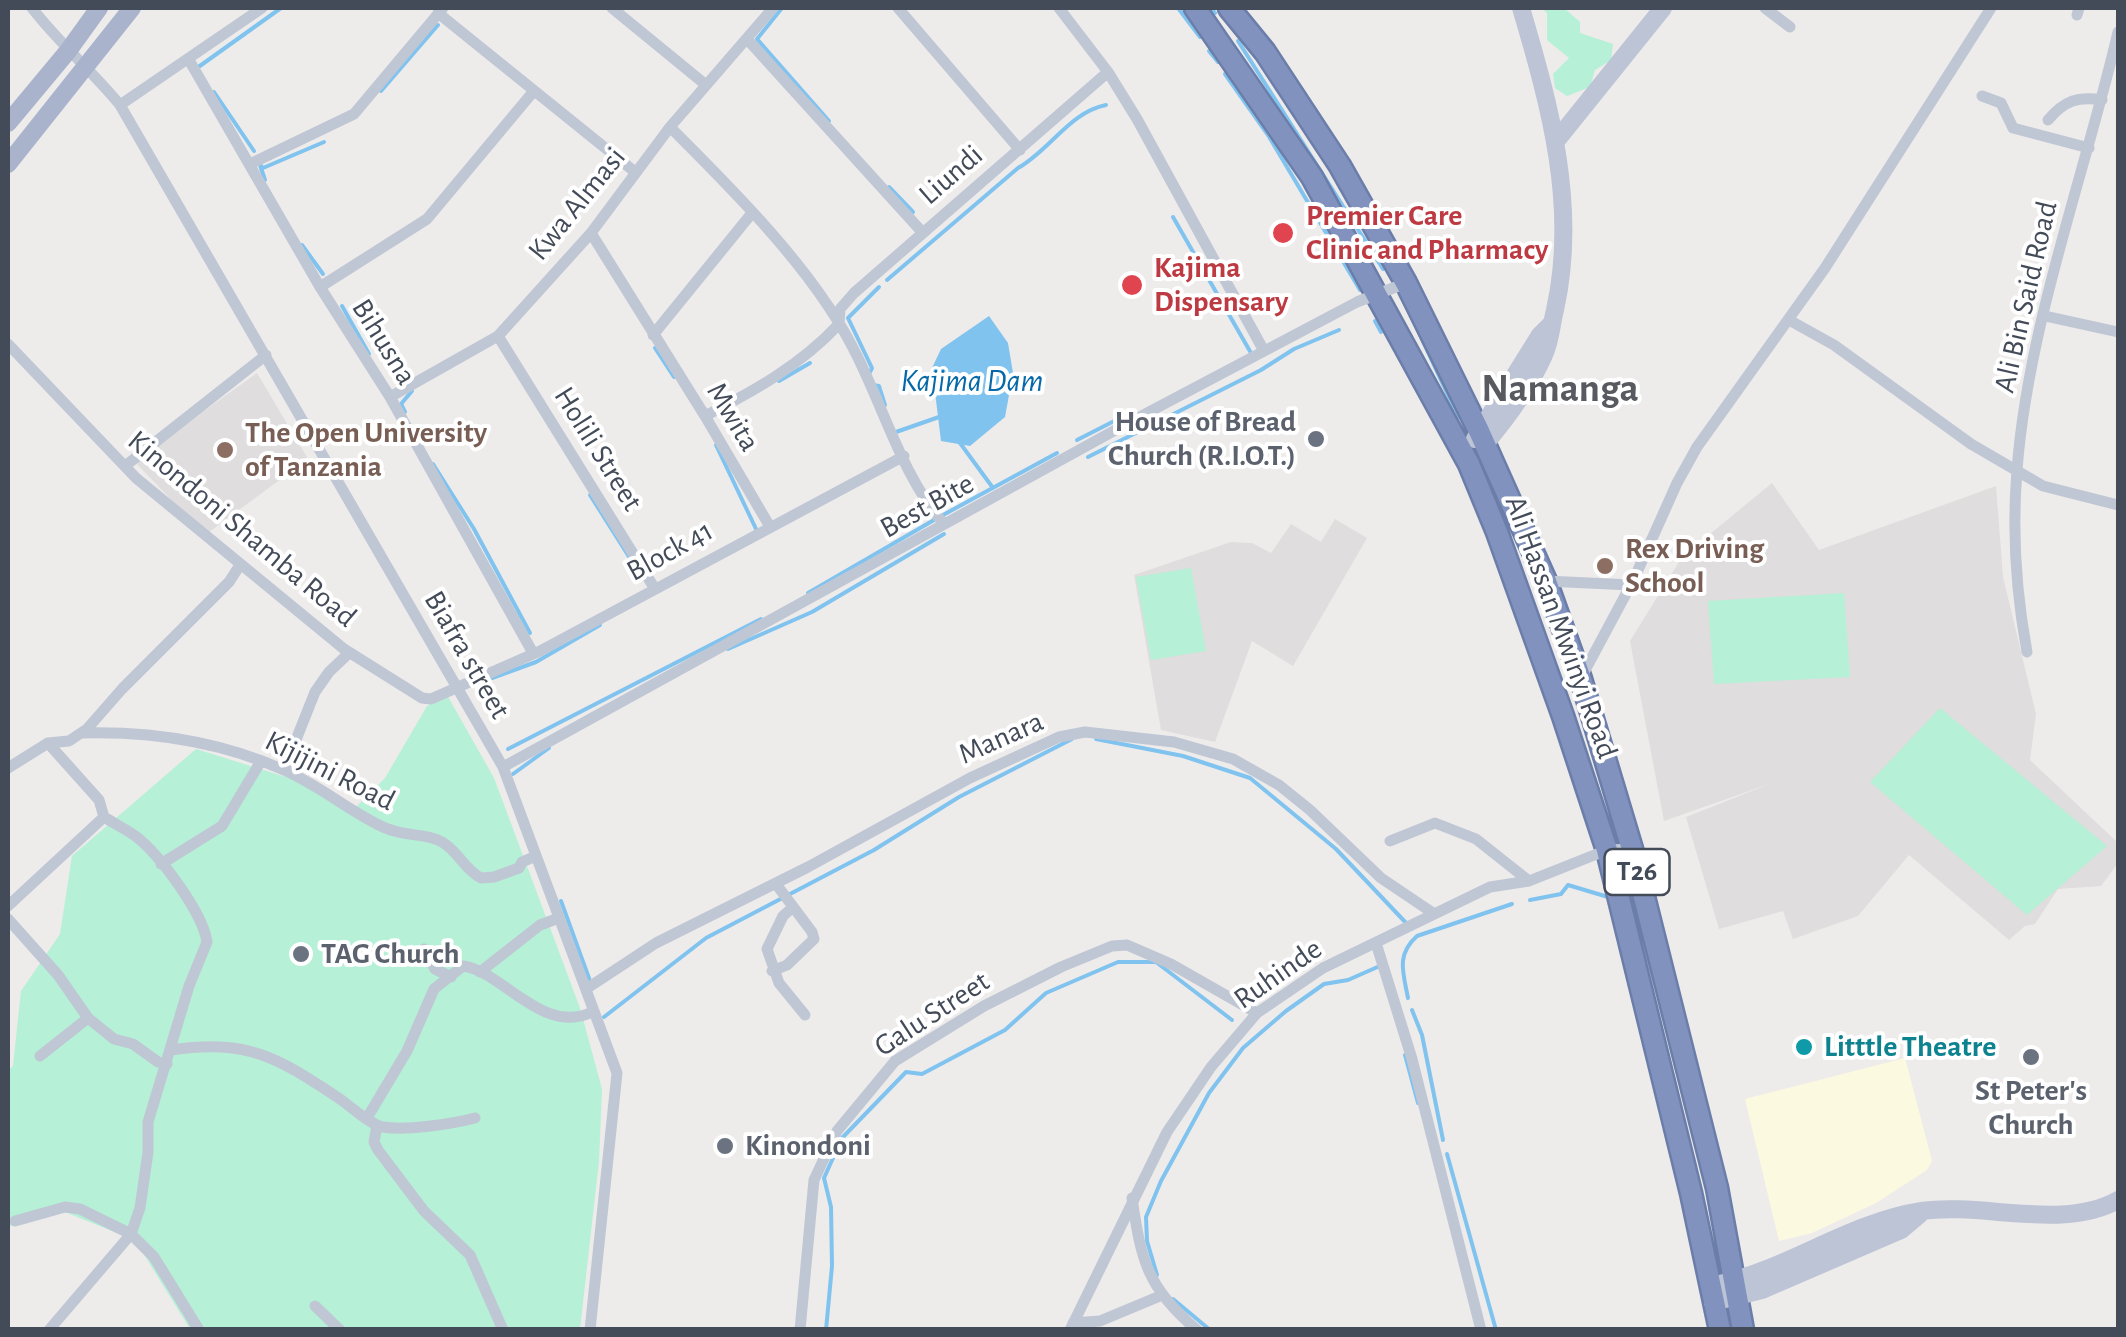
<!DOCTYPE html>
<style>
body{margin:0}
#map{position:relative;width:2126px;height:1337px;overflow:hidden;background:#eeebeb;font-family:"Alegreya Sans",sans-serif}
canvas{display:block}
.frame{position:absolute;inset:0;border:10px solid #434b59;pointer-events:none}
</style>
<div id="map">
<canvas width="2126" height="1337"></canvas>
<div class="frame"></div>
</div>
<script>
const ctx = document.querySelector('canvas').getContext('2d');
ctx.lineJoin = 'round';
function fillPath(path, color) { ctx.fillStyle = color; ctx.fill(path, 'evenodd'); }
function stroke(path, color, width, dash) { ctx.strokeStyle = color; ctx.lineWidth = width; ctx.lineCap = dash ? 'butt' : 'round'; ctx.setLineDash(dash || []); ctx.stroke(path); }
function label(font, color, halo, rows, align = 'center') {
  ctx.font = font + ' "Alegreya Sans",sans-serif'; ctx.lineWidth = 8; ctx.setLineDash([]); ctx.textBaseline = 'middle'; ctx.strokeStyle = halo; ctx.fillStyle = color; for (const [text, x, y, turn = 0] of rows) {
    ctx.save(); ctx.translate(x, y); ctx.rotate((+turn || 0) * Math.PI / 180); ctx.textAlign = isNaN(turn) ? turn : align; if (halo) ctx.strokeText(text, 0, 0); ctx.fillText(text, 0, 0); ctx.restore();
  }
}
fillPath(new Path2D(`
 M1905 1058 1932 1161 1927 1170 1876 1203 1812 1233 1779 1241 1745 1099Z`), '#fcf9e1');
fillPath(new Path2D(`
 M257 373 308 459 205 535 134 461Z
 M1772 483 1819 550 1996 486 2003 577 2036 714 2030 760 2118 843V863L2101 886 2058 889 2035 924 2025 926 2009 940 1909 855 1858 916 1793 939 1783 911 1719 929 1686 817 1772 783 1664 821 1630 641 1682 557Z
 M1335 519 1367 538 1293 666 1252 641 1215 742 1161 730 1134 575 1231 542 1252 543 1271 553 1291 524 1321 542Z`), '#dfdddd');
fillPath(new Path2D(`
 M1542 8H1564L1580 22V33L1613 44 1611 60 1595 70 1590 87 1567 96 1555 88 1553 74 1569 58 1547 40V13Z
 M1191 568 1206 651 1151 660 1136 577Z
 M1844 593 1850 677 1714 684 1708 601Z
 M447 695 494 778 580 1008 602 1089 599 1161 580 1329H190L143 1253 129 1238 60 1210 13 1224 8 1229V1070L13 1066 21 991 60 934 72 856 196 749 299 781 351 812 385 778 427 706Z
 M1940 708 2107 846 2027 915 1870 782Z`), '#b5f0d7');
fillPath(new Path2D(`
 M989 316 1008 343 1013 373 1005 417 970 446 941 441 932 368 941 349Z`), '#80c3ef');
stroke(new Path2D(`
 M782 8 757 39 829 121
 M1178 8 1200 37
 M1210 8 1215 13
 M1238 41 1383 269
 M1209 51 1218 62
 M197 68 281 8
 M1225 74 1268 135 1360 290
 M381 91 438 25
 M214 92 254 151
 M265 180 260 165 263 168 324 142
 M889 187 913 212
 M1173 217 1251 353
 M302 245 323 274
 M887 280 1018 168C1050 150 1070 112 1106 105
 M342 306 369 354
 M1408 309 1458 417
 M1375 321 1381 332
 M655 348 674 377
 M870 372 872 368 848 318 879 287
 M779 381 810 363
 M873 385 879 386 885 405
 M405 412 401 404 412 391
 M896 432 939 417
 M1077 440 1126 415
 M960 443 993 488
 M716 445 757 531
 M1088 457 1261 370 1294 349 1339 330
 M433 464 474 529 530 633
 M590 495 633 563
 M943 515 1057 453
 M808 593 934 520
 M728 649 812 612 944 534
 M492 678 536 662 600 625
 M1096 739 1183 756 1250 778 1336 849 1408 925
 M508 749 761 619
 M513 774 549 748
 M1530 900 1561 894 1568 885 1608 897
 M561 901 590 981
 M1408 998C1403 972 1396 955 1417 936L1512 904
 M1412 1010 1422 1035 1443 1140
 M604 1017 706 938 874 850 959 797 1072 739
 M1405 1055 1418 1103
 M1447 1154 1496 1330
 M1157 1275 1147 1241 1146 1217 1161 1181 1209 1093 1243 1048 1286 1011 1324 984 1348 980 1382 965
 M1173 1299 1210 1330
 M826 1330 832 1266 831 1207 824 1178 842 1138 906 1072 922 1074 1005 1030 1046 993 1118 962H1156L1232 1020`), '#80c3ef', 4);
const highway = new Path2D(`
 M1195 8 1312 177 1469 464 1497 532 1563 716 1607 850 1691 1193 1720 1330
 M1229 8 1265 52 1340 166 1406 283 1479 431 1546 581 1581 679 1632 849 1717 1188 1743 1330`);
stroke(highway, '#6b7da9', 25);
stroke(new Path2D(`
 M32 8C59 43 92 71 120 105L503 767 617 1073 590 1330
 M612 8 706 85
 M898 8 1020 150
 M1059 8 1108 72 1137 119 1264 351
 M1765 8 1790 27
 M438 13 635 172
 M2077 15 2079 8
 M747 39 923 233
 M189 60 320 287 390 397 533 653
 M1982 96 2001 103 2013 128 2089 148
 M120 105 262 8
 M2048 120C2064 101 2077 96 2102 100
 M670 127C732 189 811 267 852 346 882 402 902 477 944 524
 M250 164 354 114 443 8
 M591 233 705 416 769 525
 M320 287 427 219 533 92
 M2045 316 2118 332
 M1789 320 1834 345 1971 444 2043 486 2118 505
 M653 335 752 213
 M498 336 655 589
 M8 344 136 478 344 649 422 698 431 699 540 651 904 456
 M390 397 498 336 591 233 670 127 773 8
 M705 416C754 391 801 365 839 324L840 309 854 293 1108 72
 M125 466 266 355
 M1546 581 1631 585
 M2027 652C2016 592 2012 530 2017 470 2028 325 2085 174 2118 32
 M1582 676 1634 579 1677 483 1697 447 1825 268 1991 8
 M81 733C151 731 219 741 284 770 319 785 349 811 383 827 404 837 427 833 442 842 458 851 464 869 481 878L494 877 519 868 522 862 536 856
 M503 767 1130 422 1357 302 1406 283
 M8 768 48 743 69 741 87 729 122 689 229 582 240 565
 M284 770 315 692 329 672 349 653
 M1390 841 1435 823 1476 839 1529 881
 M161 864 222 826 261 761
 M8 906 104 817 99 800 48 743
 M792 908 783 916 767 949 779 983 805 1015
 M8 919 58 975 88 1018 114 1039 133 1044 158 1062 167 1064
 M1376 943 1412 1059 1481 1330
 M424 949 435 969 451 977
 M772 971 787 965 814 939 812 932 776 884
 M480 972 540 925 559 918
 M586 989 656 943 808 867 970 778 1059 737 1085 732 1174 742 1233 759 1279 785 1310 810 1381 878 1433 913
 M171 1050C247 1039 275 1056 337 1097 351 1106 367 1123 383 1127 405 1131 452 1124 475 1118
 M40 1056 88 1018
 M367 1118 407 1051 434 989 463 966C503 971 544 1038 594 1011
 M377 1125 374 1142 378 1150 424 1211 470 1255 503 1330
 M1132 1198C1141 1260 1147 1288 1197 1330
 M15 1221 65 1207 80 1209 131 1234 154 1257 199 1330
 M315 1306 340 1330
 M1073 1323 1100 1321 1160 1296
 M49 1330 131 1234 140 1208 148 1152V1122L189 986 207 942C203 913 161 857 138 838 128 830 115 824 104 817
 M800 1330 814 1180 837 1131 895 1061 984 1006 1061 967 1112 946 1127 945 1171 964 1257 1013
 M1070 1330 1167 1132 1211 1067 1257 1013 1323 968 1490 887 1529 881 1607 850 1632 849`), '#c0c7d4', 11);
stroke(new Path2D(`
 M1556 141 1663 8
 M1475 439 1540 335 1551 324
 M1485 444C1507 418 1530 387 1544 355 1551 340 1551 325 1555 310 1578 207 1550 106 1521 8
 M1720 1284C1790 1268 1850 1222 1922 1211 1982 1202 2064 1231 2118 1200
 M1713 1302 1762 1290 1901 1230 1920 1214`), '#bcc4d6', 18);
stroke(new Path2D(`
 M8 123 68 51 99 8
 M8 164 132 8`), '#a9b4cc', 18);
stroke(highway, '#8092bd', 20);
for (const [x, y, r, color] of [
 [1283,233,12,"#e0444e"],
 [1132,285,12,"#e0444e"],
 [1316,439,10,"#6b7280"],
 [225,450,10,"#8d6e63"],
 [1605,566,10,"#8d6e63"],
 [301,954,10,"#6b7280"],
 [1804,1047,10,"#0f9aa8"],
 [2031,1057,10,"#6b7280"],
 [725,1146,10,"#6b7280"]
]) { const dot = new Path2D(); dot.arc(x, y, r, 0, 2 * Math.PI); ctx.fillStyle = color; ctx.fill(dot); stroke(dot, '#fff', 4); }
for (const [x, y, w] of [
 [1637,872,65]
]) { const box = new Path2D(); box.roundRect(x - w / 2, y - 23, w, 46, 8); ctx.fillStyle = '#fff'; ctx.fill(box); stroke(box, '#434b59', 2.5); }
label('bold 28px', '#434b59', null, [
 ["T26",1637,872]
]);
label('30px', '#434b59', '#fff', [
 ["Liundi",951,175,-41],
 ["Kwa Almasi",577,204,-51],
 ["Ali Bin Said Road",2026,297,-77],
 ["Bihusna",384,342,58],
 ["Mwita",733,417,59],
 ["Holili Street",598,449,58],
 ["Best Bite",927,506,-29],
 ["Kinondoni Shamba Road",242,529,40],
 ["Block 41",670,551,-29],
 ["Ali Hassan Mwinyi Road",1561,627,70],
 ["Biafra street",467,655,60],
 ["Manara",1001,738,-24],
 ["Kijijini Road",330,771,27],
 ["Ruhinde",1278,974,-35],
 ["Galu Street",932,1014,-33]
]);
label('bold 30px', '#be3a42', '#fff', [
 ["Premier Care",1306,216],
 ["Clinic and Pharmacy",1306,250],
 ["Kajima",1154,268],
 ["Dispensary",1154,302]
], 'left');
label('bold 30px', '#5b616d', '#fff', [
 ["House of Bread",1296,422,"right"],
 ["Church (R.I.O.T.)",1296,456,"right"],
 ["TAG Church",321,954],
 ["St Peter's",2031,1091,"center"],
 ["Church",2031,1125,"center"],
 ["Kinondoni",745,1146]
], 'left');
label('bold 30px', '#785e54', '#fff', [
 ["The Open University",245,433],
 ["of Tanzania",245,467],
 ["Rex Driving",1625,549],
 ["School",1625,583]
], 'left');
label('bold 30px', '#0d838f', '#fff', [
 ["Litttle Theatre",1824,1047]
], 'left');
label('italic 32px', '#0669a9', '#fff', [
 ["Kajima Dam",972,381]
]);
label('bold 40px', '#585a60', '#fff', [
 ["Namanga",1560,389]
]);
</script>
